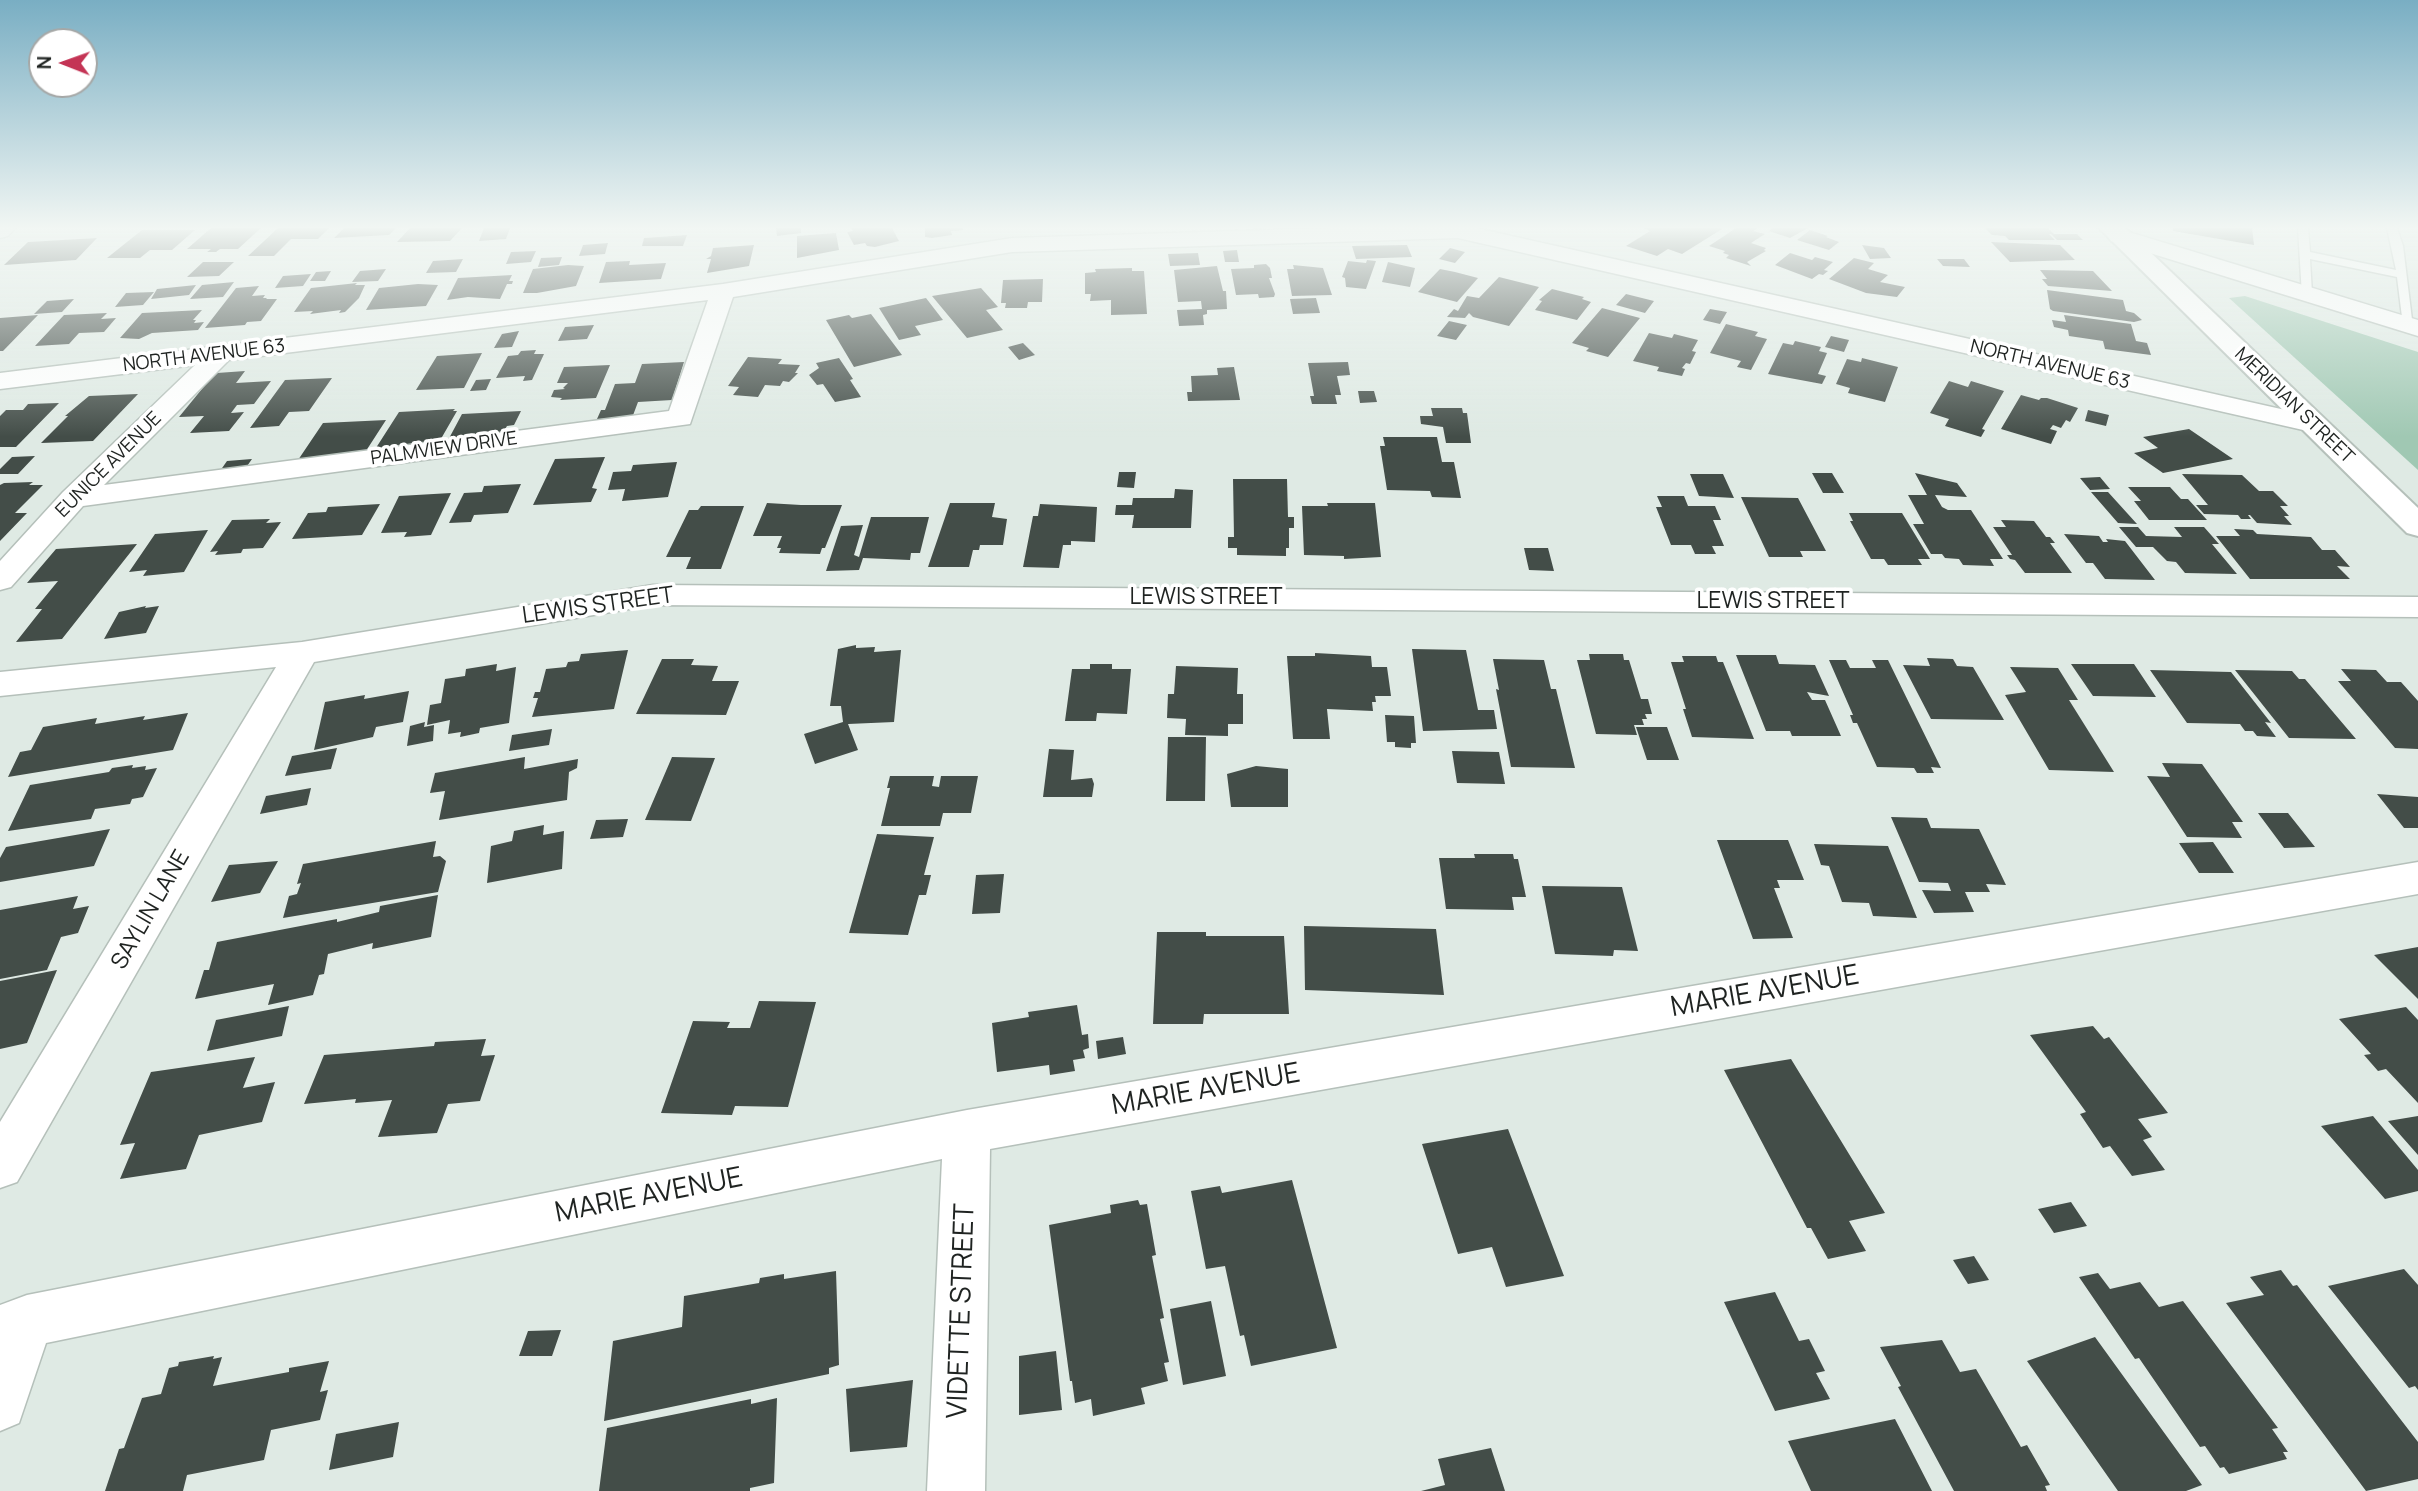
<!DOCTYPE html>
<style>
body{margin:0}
#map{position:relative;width:2418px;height:1491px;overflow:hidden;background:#dfeae4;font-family:Manrope,sans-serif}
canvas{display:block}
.north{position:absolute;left:28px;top:28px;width:70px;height:70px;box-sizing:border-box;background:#fff;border:2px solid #a5a7a6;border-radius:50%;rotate:271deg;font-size:19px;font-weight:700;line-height:28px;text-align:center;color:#1f2321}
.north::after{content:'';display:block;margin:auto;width:24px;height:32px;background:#c43455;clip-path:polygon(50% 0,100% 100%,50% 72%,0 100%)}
</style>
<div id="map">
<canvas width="2418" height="1491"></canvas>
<div class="north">N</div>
</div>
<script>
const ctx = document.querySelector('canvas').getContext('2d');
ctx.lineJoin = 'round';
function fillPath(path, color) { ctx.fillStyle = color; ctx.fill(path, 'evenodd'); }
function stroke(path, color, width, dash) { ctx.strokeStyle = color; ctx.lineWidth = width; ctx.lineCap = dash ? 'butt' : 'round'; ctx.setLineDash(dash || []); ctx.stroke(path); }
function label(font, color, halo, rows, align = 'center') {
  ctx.font = font + ' Manrope,sans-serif'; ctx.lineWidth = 7; ctx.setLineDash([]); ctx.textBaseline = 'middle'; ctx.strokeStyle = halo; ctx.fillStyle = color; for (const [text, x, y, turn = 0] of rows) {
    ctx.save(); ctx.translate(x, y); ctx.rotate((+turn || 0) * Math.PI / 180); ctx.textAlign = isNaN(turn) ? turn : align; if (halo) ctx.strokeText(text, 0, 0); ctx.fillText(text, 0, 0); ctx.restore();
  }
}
fillPath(new Path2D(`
 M2245 296 2418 352V470L2229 298Z`), '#a0c8b3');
fillPath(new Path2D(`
 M211 228H261L238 249H220L216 252H207L211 249H187Z
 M278 228H329L318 239H291L274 256H248Z
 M344 228H396L389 235 334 238Z
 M410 228H462L450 241 397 242Z
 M484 228H510L506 239 479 241Z
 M776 228H801V233L777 236Z
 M851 228H892L899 241 875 247 867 246 865 243 854 245 847 232 853 231Z
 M925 228H963V230L951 231 952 235 932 238 925 237Z
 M1644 228H1719L1722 229 1682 254 1668 249 1657 256 1626 246 1650 231Z
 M1736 228H1757L1753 231 1765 234 1751 243 1766 248 1764 250 1766 251 1747 262 1751 266 1726 258 1729 255 1723 253 1725 251 1709 246Z
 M1773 228H1808L1790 238 1769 231Z
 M1985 228H2048L2054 234H2049L2055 240H2009L2005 236 1992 235Z
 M2173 228H2252L2254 245 2173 231Z
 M142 230H195L172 250H150L140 258H107Z
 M1810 230 1828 236 1826 237 1839 242 1829 250 1797 240Z
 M836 233 839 250 797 258V236Z
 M2051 234H2077L2083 240H2057Z
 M687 235 683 246H642L644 238Z
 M97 238 76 260 4 265 28 242Z
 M1991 242 2060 245 2075 260 2010 262Z
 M608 243 605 254 579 256 583 245Z
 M754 245 749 266 707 273 711 259H706L711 256 713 248Z
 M1407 245 1412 257 1356 259 1352 246Z
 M1862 245 1884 248 1891 258 1870 259Z
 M1450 248 1465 252 1455 263 1439 259Z
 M1237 250 1239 262H1225L1223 251Z
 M536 251 531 262 506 264 511 252Z
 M1198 253 1200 265 1170 266 1168 254Z
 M1790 253 1812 260 1815 257 1833 262 1824 270 1828 271 1823 275 1819 274 1812 279 1775 265Z
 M562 257 559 265 538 267 541 258Z
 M1854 258 1874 263 1868 269 1888 275 1880 282 1905 287 1897 297 1866 293 1829 279Z
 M463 259 456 272 426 273 433 261Z
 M1937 259H1964L1970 267 1943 266Z
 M1367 260 1376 261 1366 289 1346 287 1345 278 1342 277 1348 261 1366 263Z
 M630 261 629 265 666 263 661 279 599 283 606 262Z
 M203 262H234L219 276 187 277Z
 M1388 262 1415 268 1410 287 1382 282Z
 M1266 264 1270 268 1272 278H1269L1275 294 1274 297 1259 298 1258 294 1236 295 1231 269 1254 268V265Z
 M568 265 584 266 576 286 537 293H523L533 269Z
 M1293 265 1323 268 1332 295 1292 296 1287 269H1294Z
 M1217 266 1223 291H1226L1227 309 1207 310V314L1203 315 1204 325 1179 326 1177 310 1202 309 1201 301 1178 302 1174 270Z
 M1132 268V271H1144L1147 314 1111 315V300L1090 301 1091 294H1085V273L1096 272 1095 269Z
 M386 269 378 281 352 282 360 271Z
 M1440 269 1455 272 1478 278 1457 302 1418 292Z
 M2040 270 2093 271 2112 291 2048 286 2042 279H2047Z
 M331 271 325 281H310L316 272Z
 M311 274 303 286 275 288 283 276Z
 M512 275 509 281H513L512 284H507L500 299 468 297 447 300 458 278Z
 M1499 277 1539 287 1509 326 1473 317 1469 313 1465 318 1447 317 1454 309 1458 311 1467 296 1479 298Z
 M1043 279 1042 302H1028L1027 308H1005L1006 303H1001L1003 280Z
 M234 282 223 297 190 299 202 285Z
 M357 283 355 285H365L359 298 345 312 339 313 341 310 310 314 313 311 294 312 311 288Z
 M418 284 438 285 426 306 366 310 379 288Z
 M196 285 189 295 151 299 157 289Z
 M259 286 252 296 265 295 263 298H267L266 299H277L261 321 247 322 245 325 205 328 236 288Z
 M981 288 998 307 986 310 1003 330 967 338 932 296Z
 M1552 289 1584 297 1582 299 1591 302 1577 320 1535 310 1542 301 1539 300Z
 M2047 290 2123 300 2126 311 2134 313 2142 320 2134 322 2053 311 2050 309Z
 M154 292 143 305 115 307 126 293Z
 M1626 294 1654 301 1645 313 1616 305Z
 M926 298 943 320 915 326 921 335 899 340 879 308Z
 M1316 298 1320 313 1293 314 1290 299Z
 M74 299 62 312 34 314 47 301Z
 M1602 308 1640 318 1608 357 1586 351 1589 348 1572 343Z
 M1710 309 1727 312 1720 324 1703 320Z
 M202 310 193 320H196L194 323 204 322 198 330 152 333 139 339 120 338 142 313Z
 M107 313 101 319 116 318 104 332 79 333 69 344 35 346 64 315Z
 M871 314 902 355 854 367 826 320 849 315 852 318Z
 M38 315 3 351H0V318Z
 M2064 315 2131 324 2136 341 2147 343 2151 355 2105 349 2103 341 2069 336 2068 330 2054 327 2052 320 2066 322Z
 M1449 321 1467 325 1456 340 1437 336Z
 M1726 324 1758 332 1755 336 1767 339 1751 370 1737 367 1741 361 1710 353Z
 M594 325 587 339 558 341 565 327Z
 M519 331 512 347 494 348 502 334Z
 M1649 333 1672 338 1674 334 1698 340 1692 351 1696 352 1690 364 1686 363 1682 368 1685 369 1682 376 1657 371 1659 367 1633 361Z
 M1831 336 1849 340 1844 352 1825 347Z
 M1795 341 1821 347 1819 351 1827 353 1818 374 1826 376 1822 384 1768 374 1783 343 1793 345Z
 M1023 343 1035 355 1019 360 1008 347Z
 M536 350 534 354H544L532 380 523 381 525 376 496 378 508 356 518 355 521 351Z
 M482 353 464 388 416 390 437 356Z
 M748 357 782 359 778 364 800 365 795 373H798L789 382 783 381 780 386 765 385 758 397 733 395 739 387 728 386Z
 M839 358 853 379 850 380 861 397 835 402 823 384 817 385 809 375 819 368 816 363Z
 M1862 358 1898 367 1885 402 1848 393 1850 388 1836 384 1847 359 1861 362Z
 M684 362 672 400 638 402 632 418 597 419 601 410H605L615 384 635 383 642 364Z
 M1348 362 1350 375 1337 376 1341 395H1335L1337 404H1312L1310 396H1314L1308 363Z
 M610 365 596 398 560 400 562 398 551 397 554 390 565 389 563 388 568 383H557L564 367Z
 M1234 367 1240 400 1188 401 1187 392H1192L1191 376 1218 375 1217 368Z
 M245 371 236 383 271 381 254 404 237 405 231 413 244 412 229 431 190 433 204 416 179 417 206 384 217 373Z
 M332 378 309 411 289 412 279 426 250 428 285 380Z
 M491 379 486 390 470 391 476 380Z
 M1949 381 1968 387 1971 381 2004 391 1982 429 1985 430 1981 437 1945 426 1949 419 1930 413Z
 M1358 391H1374L1377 402 1360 403Z
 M138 394 93 441 41 443 68 416H65L89 396Z
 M2021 395 2039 400 2041 398H2047L2078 408 2070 422 2066 420 2061 428 2053 425 2050 429 2057 431 2051 444 2001 429Z
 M59 403 16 447H0V416L6 410H23L28 404Z
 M1431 408H1462L1463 413H1467L1471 443H1446L1443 427 1421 424 1420 416H1433Z
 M455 409 453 411H457L438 444 374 451 399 412Z
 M2088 410 2109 415 2106 426 2085 421Z
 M521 411 514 425 507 426 502 434 446 444 462 414Z
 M386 420 364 454 296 463 323 423Z
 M2189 429 2233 459 2163 473 2134 453 2158 448 2143 437Z
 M1383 437H1437L1442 462H1454L1461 498 1432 497 1430 491 1387 490 1380 446H1385Z
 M35 456 18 474H0V469L12 457Z
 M605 457 592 488 597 489 591 502 533 505 555 459Z
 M252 459 245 469 220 471 227 461Z
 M677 462 668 497 622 501 625 489 608 490 613 472 631 471 633 465Z
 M1119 472H1136L1134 488 1117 487Z
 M1812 473H1832L1844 493H1823Z
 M1915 473 1957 483 1967 497 1935 495 1942 507 1948 510H1971L2003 559H1990L1994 566 1963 565 1959 559 1945 558 1942 554H1931L1913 524H1924L1908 495H1927Z
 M1690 474H1723L1734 498 1699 496Z
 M2182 474 2242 475 2259 491H2273L2288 506H2280L2289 516H2284L2292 525 2257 523 2250 515H2248L2251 519H2241L2238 515 2204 514 2196 505H2208Z
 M2100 477 2110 489 2090 490 2080 478Z
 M1233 479H1287L1288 517H1294V528H1289V548H1286V556L1237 555V548H1228V537H1234Z
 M33 482 29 485H43L15 513H27L0 541V485L4 483Z
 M521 484 508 513 474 515 471 522 449 523 464 493 482 492 484 486Z
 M2128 487H2170L2181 499H2188L2207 520H2149L2134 501H2141Z
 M1175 489 1193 490 1191 528H1132L1134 515H1115L1116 505H1132L1133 498H1174Z
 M2091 492H2108L2137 524 2118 523Z
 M451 493 431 535 404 537 407 532 381 533 399 496Z
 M1657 496H1684L1688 506H1715L1721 520H1713L1724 546H1712L1716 554H1695L1691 545H1671L1656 507H1662Z
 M1741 497 1798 498 1826 551H1800L1803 557H1769Z
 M767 503 801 505H842L825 548H822L820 554 779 553 781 548H777L782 536H753Z
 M950 503H995L992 517 1007 519 1003 545H980L979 550H973L969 567H928Z
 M1327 503H1375L1381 557 1344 559V556L1304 555 1302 506H1328Z
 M380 504 362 535 292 539 308 513 326 512 328 507Z
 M1040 504 1097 507 1095 542 1071 541V545H1063L1059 568 1023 567 1033 516H1038Z
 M701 506H744L721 569H686L691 557H666L689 510H698Z
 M1849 513H1902L1930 559H1918L1922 565H1888L1884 559H1871L1850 521H1853Z
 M871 517H929L920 553H911L910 560 863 558 859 570 826 571 841 526 863 525 854 555 859 557Z
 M270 519 266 523 281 522 263 548 243 549 241 553 215 555 218 551 210 552 232 520Z
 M2001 520 2034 521 2046 537H2050L2055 543H2050L2072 573H2025L2015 560 2010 559 2007 555H2012L1993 527H2006Z
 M2119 527H2138L2146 536 2182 537 2174 527H2204L2219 544H2212L2237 574 2185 573 2176 562 2167 561 2153 547H2136Z
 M2234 529 2253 530 2257 534 2311 537 2322 550H2335L2350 567 2337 566 2350 579H2250L2216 536H2240Z
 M208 530 184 572 143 576 147 570 129 572 155 534Z
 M2064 534 2099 536 2103 542H2108L2106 539 2125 541 2155 580 2105 579 2093 563H2086Z
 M137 544 62 639 16 642 42 609H35L58 581 27 583 56 549Z
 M1524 548H1548L1554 571 1529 570Z
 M146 606 145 608 159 606 146 633 104 639 119 612Z
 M856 645V648L875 647 874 652 901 650 894 722 848 724 858 750 815 764 804 734 843 722 841 706H830L838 649Z
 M1412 649 1466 650 1478 710H1494L1497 729 1423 731Z
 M628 650 614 709 532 717 538 698H533L535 692H540L546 669 566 667 568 662 579 661 581 654Z
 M1315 653 1371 656 1372 667H1387L1391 696H1375L1376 702H1372L1373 711 1327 709 1330 739H1293L1287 656H1315Z
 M1589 654H1623L1624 660H1629L1641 699H1648L1652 714H1645L1647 719H1642L1644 725H1634L1637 735 1596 734 1577 660H1590Z
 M1736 655H1776L1779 664 1815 665 1829 696 1807 692 1812 700H1825L1841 736H1792L1790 731H1766Z
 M1682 656H1716L1718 662H1723L1754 739 1692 737 1683 709H1686L1671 662H1684Z
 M1927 658 1953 659 1957 666 1973 667 2004 720 1931 719 1903 665 1930 666Z
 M662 659H694L691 665 718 666 712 681H739L726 715 636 714Z
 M1493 659 1544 660 1551 689H1556L1575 768 1511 767 1496 689 1499 690Z
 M1829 660H1846L1850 668H1876L1872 660H1888L1941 768 1931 767 1934 773H1917L1914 768 1877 767 1857 723H1853L1850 715H1853Z
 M497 664 496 671 516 667 509 723 480 728 479 733 460 737 461 732 448 734 450 720 427 725 430 705 441 703 445 679 465 676 466 669Z
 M1090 664H1112V669H1131L1127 714 1097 713 1096 721H1065L1072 669H1090Z
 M2071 664H2134L2156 697 2093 696Z
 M1176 666 1238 668 1237 694H1243V724H1228V736L1185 735 1186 719 1167 718 1168 694H1174Z
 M2010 667 2058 668 2078 700H2069L2114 772 2049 770 2005 695 2026 692Z
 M2341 669 2376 670 2387 682H2401L2418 701V749L2395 748 2338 681H2351Z
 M2150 670 2231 672 2271 723 2265 722 2276 737 2257 736 2253 731H2245L2240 724 2187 723Z
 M2235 670 2292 671 2299 679H2305L2356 739 2289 738Z
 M409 691 403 722 376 727 373 737 314 750 325 702 365 695 364 699Z
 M188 713 173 750 8 777 20 752 31 750 43 727 97 718 95 724 145 716 143 720Z
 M1385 715 1414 716 1416 743H1411V748L1395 747V742H1387Z
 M425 722 424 727 434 725 433 741 407 746 410 726Z
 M1636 727H1667L1679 760H1647Z
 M552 729 549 745 509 751 512 735Z
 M1168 737H1206L1205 801H1166Z
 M337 748 331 769 285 776 292 756Z
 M1049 749 1074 750 1071 780 1092 778 1094 784 1092 797H1043Z
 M1452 751 1499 752 1505 784 1457 783Z
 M525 757 524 769 578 759 577 768 569 772 567 800 439 820 445 791 430 793 435 773Z
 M672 757 715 758 691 821 645 820Z
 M2162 763 2202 764 2243 822H2232L2242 838 2187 837 2147 776 2170 777Z
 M133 765 132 768 146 766 145 770 157 768 143 797 132 799 130 804 95 809 91 819 8 831 30 785 109 772 112 768Z
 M1256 766 1288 769V807H1231L1227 774Z
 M890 776H934L932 786 939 787 941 776H978L971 813H943L940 826H881L890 788H887Z
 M311 788 307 805 260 814 266 796Z
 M2377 794 2418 797V828H2404Z
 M2258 813H2288L2315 847 2284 848Z
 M1891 817 1927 818 1931 828 1979 829 2006 885 1986 884 1990 892H1965L1974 912 1934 913 1922 890 1951 891 1948 883 1919 882Z
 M628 819 623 837 590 839 596 820Z
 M544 825 543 835 564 831 562 869 487 883 491 846 512 841 514 831Z
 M110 829 94 866 0 882V858L6 847Z
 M877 834 934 837 924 875H931L926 895H919L908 935 849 933Z
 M1717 840H1788L1804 880H1777L1780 888H1774L1793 938 1753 939Z
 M436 841 433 857 440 856 446 861 438 892 283 918 289 896 297 894 301 883 297 884 303 864Z
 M2213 842 2234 873H2199L2179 843Z
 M1814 844 1888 846 1917 918 1873 916 1869 903 1842 902 1829 866 1821 865Z
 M1474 854H1513L1514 859H1518L1526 897H1512L1514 910 1446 909 1439 858H1475Z
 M278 861 260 893 211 902 229 865Z
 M1004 874 1000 913 972 914 976 875Z
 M1542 886 1622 887 1638 951 1614 950 1613 956 1555 954Z
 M438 895 431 937 372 949 373 943 328 954 324 974 319 975 313 995 268 1005 274 984 195 999 204 970H209L217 942 337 919V922L379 912 380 906Z
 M78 896 73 909 89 906 78 933 61 937 47 970 0 979V910Z
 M1304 926 1436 929 1444 995 1305 990Z
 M1157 932H1206V936H1284L1289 1014H1204L1203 1024H1153Z
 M2418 947V999L2374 955Z
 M57 970 27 1043 0 1049V981Z
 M759 1001 816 1002 788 1107 735 1106 732 1115 661 1113 693 1021 730 1022 727 1028H750Z
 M1077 1005 1082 1035 1088 1034 1089 1048 1083 1050 1085 1058 1073 1060 1075 1071 1050 1075 1049 1065 997 1072 992 1023 1029 1017 1028 1012Z
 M289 1006 282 1036 207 1051 216 1020Z
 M2406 1007 2418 1020V1103L2386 1069 2378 1071 2364 1055 2371 1054 2339 1019Z
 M2093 1026 2104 1039 2109 1037 2168 1113 2138 1119 2152 1137 2143 1140 2165 1170 2132 1176 2110 1146 2103 1148 2080 1114 2086 1112 2030 1035Z
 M1123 1037 1126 1054 1098 1059 1096 1041Z
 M486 1039 481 1056 495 1055 480 1101 448 1104 437 1133 378 1137 392 1100 355 1103 356 1099 304 1104 324 1055 434 1046 435 1042Z
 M255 1057 243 1088 275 1082 262 1122 199 1135 186 1169 120 1179 135 1143 120 1145 151 1072Z
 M1791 1059 1885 1213 1849 1221 1866 1251 1828 1259 1811 1228H1807L1724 1070Z
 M2373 1116 2418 1170V1191L2385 1199 2321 1126Z
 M2418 1116V1155L2388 1121Z
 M1508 1129 1564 1276 1506 1287 1492 1247 1458 1254 1422 1144Z
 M1292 1180 1337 1348 1251 1366 1244 1335 1240 1336 1225 1266 1206 1269 1191 1191 1220 1186 1222 1193Z
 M1138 1200 1140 1205 1147 1204 1156 1255 1152 1256 1164 1318 1160 1319 1169 1362 1164 1363 1168 1381 1141 1388 1145 1404 1093 1416 1091 1399 1075 1403 1072 1381H1070L1049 1225 1111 1213 1110 1205Z
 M2071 1202 2087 1226 2054 1233 2038 1209Z
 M1974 1256 1989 1280 1968 1284 1953 1260Z
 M2404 1269 2418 1285V1390L2415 1386 2409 1388 2328 1286Z
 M2281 1270 2293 1286 2297 1285 2418 1442V1479L2366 1491 2226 1303 2264 1295 2250 1277Z
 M836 1271 839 1365 829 1368V1374L604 1421 613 1341 682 1327 684 1296 759 1283 760 1278 784 1274V1279Z
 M2098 1273 2110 1289 2140 1282 2159 1307 2183 1301 2278 1428 2272 1429 2288 1452H2283L2287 1459 2229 1474 2224 1467 2220 1468 2205 1446 2200 1447 2139 1358 2135 1359 2079 1277Z
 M1775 1292 1799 1341 1809 1339 1825 1371 1816 1373 1830 1399 1775 1411 1724 1302Z
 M1211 1301 1226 1376 1183 1385 1170 1309Z
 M561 1330 552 1356H519L528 1331Z
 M2095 1337 2202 1485 2186 1491H2118L2027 1361Z
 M1942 1340 1960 1372 1976 1369 2021 1447 2027 1445 2050 1485 2045 1486 2047 1491H1954L1898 1387 1901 1386 1880 1347Z
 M1056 1351 1062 1410 1019 1415V1356Z
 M214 1356 213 1359 222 1357 213 1386 289 1372V1368L329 1361 320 1392 328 1390 320 1420 271 1430 264 1460 187 1475 183 1491H105L119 1449 124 1448 142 1398 161 1394 169 1368 178 1366 179 1362Z
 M913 1380 907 1447 850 1452 846 1389Z
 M777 1398 774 1483 750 1488V1491H599L607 1428 751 1399V1404Z
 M1895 1419 1932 1491H1811L1788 1441Z
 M399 1422 393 1457 329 1470 336 1434Z
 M1491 1448 1505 1491H1421L1445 1485 1438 1459Z`), '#434d48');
const service = new Path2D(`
 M2298 228H2308L2310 252 2396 270 2387 228H2397L2403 246 2413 328 2403 325 2397 277 2310 259 2312 294 2302 296Z`);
const minor = new Path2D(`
 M0 228H15L8 236 0 238Z
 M1332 228H1476L2312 416 2322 418 2326 424 2322 430 2312 432 1458 238 1012 252 733 297 690 424 83 506 11 587 0 590V561L63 492 195 365 0 389V373L723 284 1012 238ZM708 300 669 411 104 485 229 360Z
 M2119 229 2418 320V336L2111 241 2108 236 2111 231Z
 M653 585 2418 597V617L653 605 314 662 17 1182 0 1188V1122L276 667 0 696V672L302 642Z
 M2418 862V894L990 1149 985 1491H927L942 1159 46 1343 19 1423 0 1431V1305L27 1295 967 1110Z`);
const tertiary = new Path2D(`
 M2099 228H2125L2418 508V536L2407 533Z`);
stroke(service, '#b5c0ba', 3);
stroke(minor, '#b5c0ba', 3);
stroke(tertiary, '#b5c0ba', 4);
fillPath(service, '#fff');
fillPath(minor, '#fff');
fillPath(tertiary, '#fff');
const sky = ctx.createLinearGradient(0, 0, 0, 437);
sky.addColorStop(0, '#79aec3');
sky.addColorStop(0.52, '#f1f6f3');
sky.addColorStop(1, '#f1f6f300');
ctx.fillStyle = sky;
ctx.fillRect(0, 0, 2418, 437);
label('19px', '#1f2321', '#fff', [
 ["NORTH AVENUE 63",204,356,-7],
 ["NORTH AVENUE 63",2050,365,13],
 ["MERIDIAN STREET",2294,406,44],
 ["PALMVIEW DRIVE",444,449,-8],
 ["EUNICE AVENUE",109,465,-45]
]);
label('23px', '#1f2321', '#fff', [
 ["LEWIS STREET",1206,598],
 ["LEWIS STREET",1773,602],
 ["LEWIS STREET",598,606,-8],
 ["SAYLIN LANE",151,910,-60]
]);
label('28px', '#1f2321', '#fff', [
 ["MARIE AVENUE",1765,992,-10],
 ["MARIE AVENUE",1206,1090,-10],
 ["MARIE AVENUE",649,1196,-11],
 ["VIDETTE STREET",962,1311,-88]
]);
</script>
